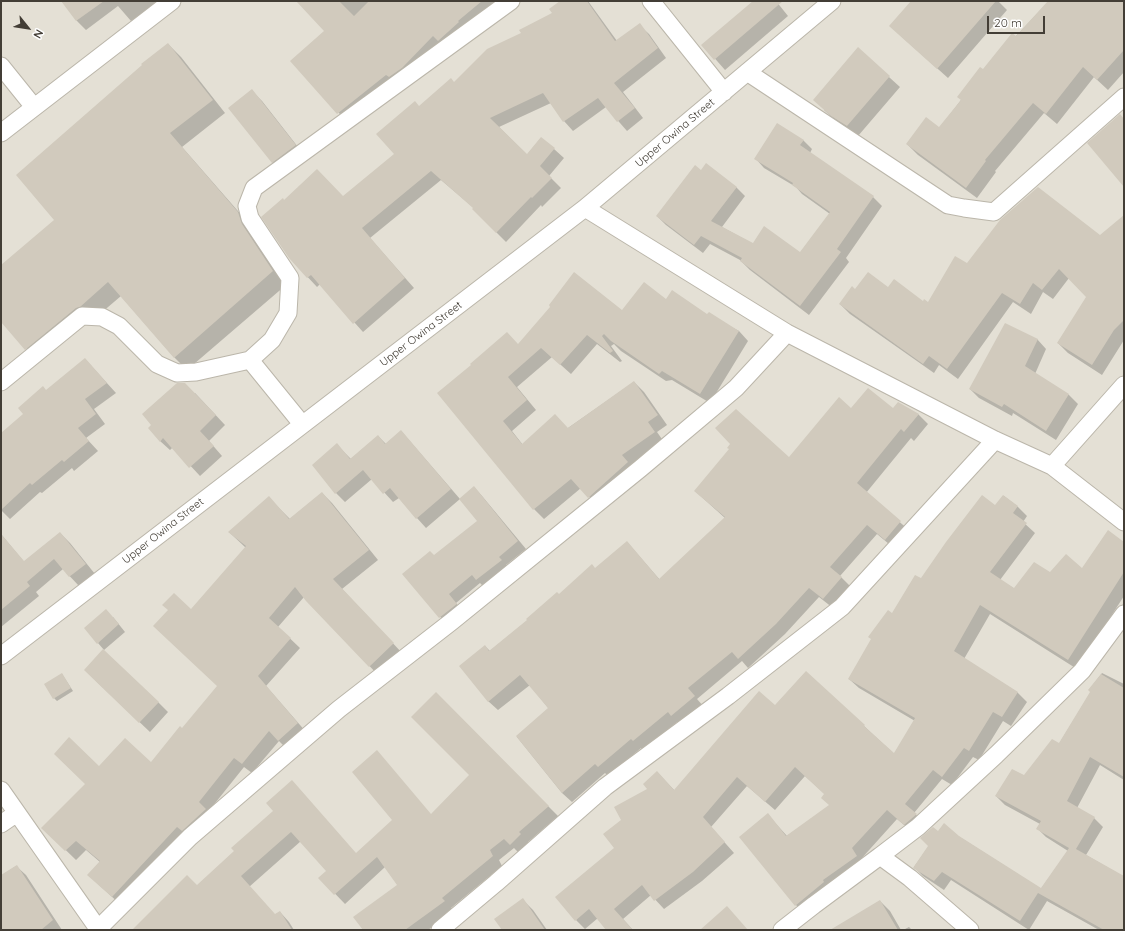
<!DOCTYPE html>
<style>
body{margin:0}
#map{position:relative;width:1125px;height:931px;overflow:hidden;background:#f1eee6;font-family:Quicksand,sans-serif}
canvas{display:block}
.frame{position:absolute;inset:0;border:2px solid #433e36;pointer-events:none}
.north{position:absolute;left:8px;top:8px;width:40px;height:40px;-webkit-text-stroke:3px #fff;paint-order:stroke;rotate:120deg;font-size:11px;font-weight:700;line-height:16px;text-align:center;color:#433e36}
.north::after{content:'';display:block;margin:auto;width:14px;height:18px;background:#433e36;clip-path:polygon(50% 0,100% 100%,50% 72%,0 100%)}
.scale{position:absolute;left:987px;top:16px;width:58px;height:18px;box-sizing:border-box;border:2px solid #433e36;border-top:0;padding-left:5px;font-size:12px;line-height:14px;white-space:nowrap;color:#433e36;-webkit-text-stroke:3px #fff;paint-order:stroke}
</style>
<div id="map">
<canvas width="1125" height="931"></canvas>
<div class="frame"></div>
<div class="north">N</div>
<div class="scale">20 m</div>
</div>
<script>
const ctx = document.querySelector('canvas').getContext('2d');
ctx.lineJoin = 'round';
function fillPath(path, color) { ctx.fillStyle = color; ctx.fill(path, 'evenodd'); }
function stroke(path, color, width, dash) { ctx.strokeStyle = color; ctx.lineWidth = width; ctx.lineCap = dash ? 'butt' : 'round'; ctx.setLineDash(dash || []); ctx.stroke(path); }
function label(font, color, halo, rows, align = 'center') {
  ctx.font = font + ' Quicksand,sans-serif'; ctx.lineWidth = 4; ctx.setLineDash([]); ctx.textBaseline = 'middle'; ctx.strokeStyle = halo; ctx.fillStyle = color; for (const [text, x, y, turn = 0] of rows) {
    ctx.save(); ctx.translate(x, y); ctx.rotate((+turn || 0) * Math.PI / 180); ctx.textAlign = isNaN(turn) ? turn : align; if (halo) ctx.strokeText(text, 0, 0); ctx.fillText(text, 0, 0); ctx.restore();
  }
}
fillPath(new Path2D(`
 M1 1H1124V930H1Z`), '#e4e0d5');
fillPath(new Path2D(`
 M62 1H154L156 4 131 21 118 6 86 30 77 21Z
 M298 1H503L348 123 292 61 325 31Z
 M561 1H588L617 41 639 25 649 34 666 58 623 92 643 118 627 131 606 107 573 131 564 121 551 103 499 127 527 155 541 138 554 149 564 158 549 176 561 188 542 207 541 205 506 242 473 209 474 208 441 180 370 238 414 288 363 332 320 284 317 287 289 257 285 202 343 197 396 154 420 107 455 83 522 33 553 13Z
 M754 1H776L788 16 725 70 703 45Z
 M916 1H998L1007 10 948 78 901 36Z
 M1049 1H1124V72L1108 90 1094 77 1057 124 1044 113 995 171 996 172 977 198 918 155 907 144 939 129 983 71Z
 M168 44 181 57 225 113 182 147 251 226 286 285 187 370 174 357 121 296 94 319 89 321 39 362 1 320V266L56 220Z
 M858 49 900 87 858 136 842 126 824 110Z
 M251 90 262 101 305 156 282 172 272 162Z
 M803 140 812 149 810 153 873 197 882 206 846 258 849 262 809 315 750 270 740 260 710 244 703 253 666 225 657 216 701 171 736 187 745 196 722 227 753 244 800 253 830 214 802 194 796 187 764 168 756 159Z
 M1124 217V340L1102 375 1068 353 1058 343 1088 297 1069 278 1053 299 1043 292 1031 314 1013 302 958 379 939 365 934 373 850 314 840 304 856 290 888 288 929 304 967 264 1100 237Z
 M666 300 708 315 739 331 748 341 710 403 672 380 666 381 621 351 614 344 611 346 622 361 620 362 597 344 571 374 552 357 517 387 536 410 512 431 523 445 568 428 634 382 644 392 667 425 657 432 664 442 599 507 581 488 544 519 534 509 439 393 519 345 623 312Z
 M1037 339 1046 349 1035 374 1069 395 1078 404 1056 440 1013 413 1012 416 979 398 970 389Z
 M85 359 116 393 94 409 105 424 86 438 98 451 74 471 72 468 42 493 40 492 10 519 1 510V435L25 414 46 391Z
 M195 393 225 425 209 441 222 456 200 476 173 447 170 450 160 441 153 425Z
 M852 409 893 410 918 414 928 424 914 441 911 438 866 493 910 531 895 549 877 534 840 576 851 587 833 608 819 597 785 634 748 668 742 661 697 699 704 707 681 725 677 722 643 750 641 748 608 776 605 773 572 802 562 793 517 737 549 709 530 685 498 710 488 701 485 646 490 651 559 595 595 569 627 542 660 580 725 518 695 491 789 459Z
 M401 431 460 499 426 528 399 498 393 502 372 479 345 502 336 493 337 445 351 459 378 436 386 444Z
 M474 487 482 496 526 549 506 565 509 569 485 588 480 583 456 603 464 613 448 626 404 574 434 556 478 522Z
 M322 493 332 503 378 560 342 589 403 654 379 676 304 597 278 627 300 648 266 686 307 733 288 750 279 741 252 773 244 767 208 812 122 906 98 884 100 862 86 850 76 860 43 828 86 784 99 768 151 764 182 730 218 686 191 611 246 548 229 532 278 507 290 519Z
 M1004 496 1018 507 1027 516 1023 522 1035 533 1000 580 1015 589 1050 573 1083 570 1124 543V596L1077 669 990 614 964 659 1017 692 1027 702 1011 726 1003 721 979 760 973 757 952 785 942 779 914 813 926 824 915 834 897 819 861 859 866 866 805 914 796 905 768 815 787 836 830 806 825 794 805 776 775 810 747 786 711 827 734 853 702 881 664 909 651 895 623 919 633 930H608L598 918 585 929 576 920 615 848 623 820 648 789 657 772 675 791 775 706 806 672 894 754 915 721 859 688 849 679 892 615 922 580 995 507Z
 M60 533 70 543 95 574 79 586 63 569 36 592 39 596 1 627V534L24 562Z
 M113 617 125 632 104 650 98 643Z
 M1102 673 1124 684V780L1100 765 1077 808 1094 818 1103 827 1086 855 1124 877V930H1099L1047 901 1029 930 951 880 944 890 923 876 914 867 939 832 958 836 1041 889 1068 851 1046 837 1037 828 1040 824 1005 805 996 796 1024 777 1059 744 1091 692 1089 690Z
 M62 674 73 691 57 701 54 698Z
 M95 680 158 702 168 712 150 732Z
 M436 694 558 816 528 842 530 844 520 854 514 848 499 860 502 866 451 908 454 911 428 930H364L398 885 385 867 345 904 320 878 327 871 301 841 249 887 275 915 280 912 289 922 294 930H133L197 886 235 851 275 811 356 854 431 815 471 775Z
 M16 866 26 875 62 930H1V876Z
 M523 900 533 910 547 930H503Z
 M880 901 890 911 901 930H832Z
 M909 927 912 930H903Z`), '#0003');
fillPath(new Path2D(`
 M61 1H104L76 21Z
 M296 1H339L354 16 369 1H482L458 21 459 22 438 41 433 36 402 68 389 77 386 75 337 114 290 61 324 31Z
 M560 1H587L615 41 640 23 658 48 614 83 635 108 617 122 598 98 563 122 543 93 490 118 527 154 541 137 555 148 540 166 552 178 532 198 531 197 496 233 472 209 473 208 431 171 362 228 405 278 353 324 311 275 307 278 289 258 261 217 283 198 284 200 317 169 343 196 394 154 376 134 415 101 419 106 451 78 454 82 487 49 521 33 519 30 552 13 549 9Z
 M753 1H783L714 60 701 45Z
 M911 1H996L937 69 889 26Z
 M1048 1H1124V50L1097 80 1083 67 1046 114 1033 103 985 160 986 161 966 188 906 144 926 117 939 127 961 100 957 97 980 67 983 69 1012 33 1016 36Z
 M168 43 213 100 170 133 238 212 242 224 273 271 174 358 108 282 80 307 76 308 25 350 1 322V265L54 220 16 175 142 65 141 64Z
 M858 47 890 76 847 126 831 116 813 100Z
 M252 89 296 145 272 163 228 108Z
 M1120 114 1124 119V187L1087 143Z
 M777 123 804 140 800 145 874 196 837 249 841 252 800 306 740 261 742 258 701 236 694 245 656 216 695 165 701 170 706 163 737 187 711 221 753 243 764 226 800 252 830 212 792 185 793 183 754 159Z
 M1038 187 1100 235 1124 215V320L1114 330 1092 365 1057 343 1086 297 1059 269 1042 290 1033 283 1020 304 1002 293 947 369 929 356 923 364 839 304 852 286 855 289 868 272 888 287 894 279 923 301 924 299 928 302 955 256 967 263 1000 220Z
 M574 272 622 310 644 282 666 299 672 290 707 314 709 312 739 331 700 394 662 371 659 374 611 341 604 334 602 336 613 351 610 353 587 335 560 365 541 348 508 377 527 400 503 421 522 444 555 414 568 428 634 381 658 415 648 422 655 432 622 455 628 462 588 498 571 479 533 510 437 393 471 365 470 364 507 332 518 344 550 307 549 305Z
 M1005 323 1038 339 1025 366 1069 394 1046 431 1004 404 1002 407 969 389Z
 M85 358 107 383 85 399 96 414 78 428 89 441 64 462 62 460 32 485 30 483 1 510V433L23 414 18 408 43 386 46 390Z
 M177 383H185L216 415 200 431 214 446 189 468 163 438 160 442 148 428 151 425 142 414Z
 M868 388 893 408 898 402 919 414 904 432 901 429 857 483 901 521 885 540 867 525 830 567 842 577 823 599 809 588 776 624 738 659 732 652 688 688 695 696 671 716 668 712 633 741 631 739 598 767 595 764 562 793 516 736 548 708 520 675 488 702 459 666 485 645 489 651 527 620 526 619 557 592 559 594 592 564 595 568 627 541 659 579 725 517 694 491 729 449 727 448 730 444 715 428 736 409 789 457 839 397 851 408Z
 M401 430 451 489 416 519 390 488 383 494 363 470 335 494 312 465 337 443 350 459 378 435 385 444Z
 M474 486 518 541 499 557 502 560 476 580 472 575 449 594 457 604 439 618 402 574 430 551 434 555 477 521 459 499Z
 M322 492 369 550 333 579 394 643 369 667 306 601 295 587 269 618 291 638 258 676 298 723 278 741 269 731 242 764 234 758 199 802 206 809 182 831 177 827 112 897 87 875 100 861 76 841 65 851 41 828 85 784 54 754 69 737 99 766 125 738 151 762 180 726 182 728 217 686 153 626 168 610 162 605 174 593 191 609 246 546 228 532 269 496 289 519Z
 M982 495 995 505 1003 495 1018 506 1013 513 1027 523 990 572 1014 588 1034 562 1050 572 1066 554 1082 568 1108 530 1124 542V572L1068 660 980 605 954 651 1018 692 1002 717 993 712 969 751 964 748 942 777 933 770 905 804 917 814 904 825 887 810 852 848 857 856 823 880 824 882 795 906 739 837 768 813 786 836 829 805 821 798 824 794 795 767 765 802 737 777 703 817 725 842 693 872 654 901 642 885 614 909 633 930H606L589 909 575 921 555 897 614 848 603 834 621 820 614 807 647 789 643 784 657 771 674 790 759 691 775 705 806 671 865 725 864 726 894 753 915 718 848 679 871 639 868 637 888 610 892 613 915 575 921 578 946 542Z
 M60 532 86 564 69 577 54 559 27 582 30 586 1 610V534L24 561Z
 M106 609 119 624 97 644 84 628Z
 M103 649 159 702 139 723 84 670Z
 M62 673 71 688 53 699 44 684Z
 M1101 674 1124 688V777L1090 757 1067 801 1095 817 1076 849 1124 876V930H1104L1038 893 1020 921 942 872 934 881 913 868 928 846 920 838 933 827 938 831 944 823 959 836 1041 888 1069 848 1036 829 1041 821 995 796 1012 769 1024 775 1052 739 1059 743 1090 692 1088 690Z
 M436 692 549 806 519 832 521 834 510 845 504 839 490 850 493 856 442 898 445 901 405 930H363L353 917 397 885 377 857 334 895 318 878 326 871 291 832 241 876 275 914 280 911 292 930H132L187 875 197 885 234 851 231 848 273 811 266 803 292 780 356 853 392 820 352 772 377 750 431 814 469 775 411 717Z
 M17 865 53 920 41 930H1V875Z
 M523 898 545 930H502L494 919Z
 M880 900 898 930H830Z
 M727 906 748 930H700Z`), '#d1cabd');
const minor = new Path2D(`
 M651 1 724 92
 M1 66 34 107
 M747 72 948 205 964 208 994 212 1124 97
 M1 133 172 1
 M585 208 787 333 995 440 1052 466 1124 522
 M250 360 302 424
 M1 382 82 316 102 317 119 326 157 364 177 373 196 372 250 360 272 340 288 313 290 278 250 218 247 206 254 188 511 1
 M1052 466 1124 385
 M1 656 585 208 832 1
 M1 790 99 930
 M1 824 17 813
 M98 929 190 837 339 709 451 622 641 468 736 388 787 333
 M440 930 496 883 605 787 728 696 842 607 995 440
 M782 930 814 905 880 856
 M970 930 910 878 880 856 918 827 996 755 1082 671 1124 614`);
stroke(minor, '#bbb6aa', 19);
stroke(minor, '#fff', 17);
label('11px', '#433e36', '#fff', [
 ["Upper Owina Street",675,133,-40],
 ["Upper Owina Street",421,334,-37],
 ["Upper Owina Street",163,531,-38]
]);
</script>
